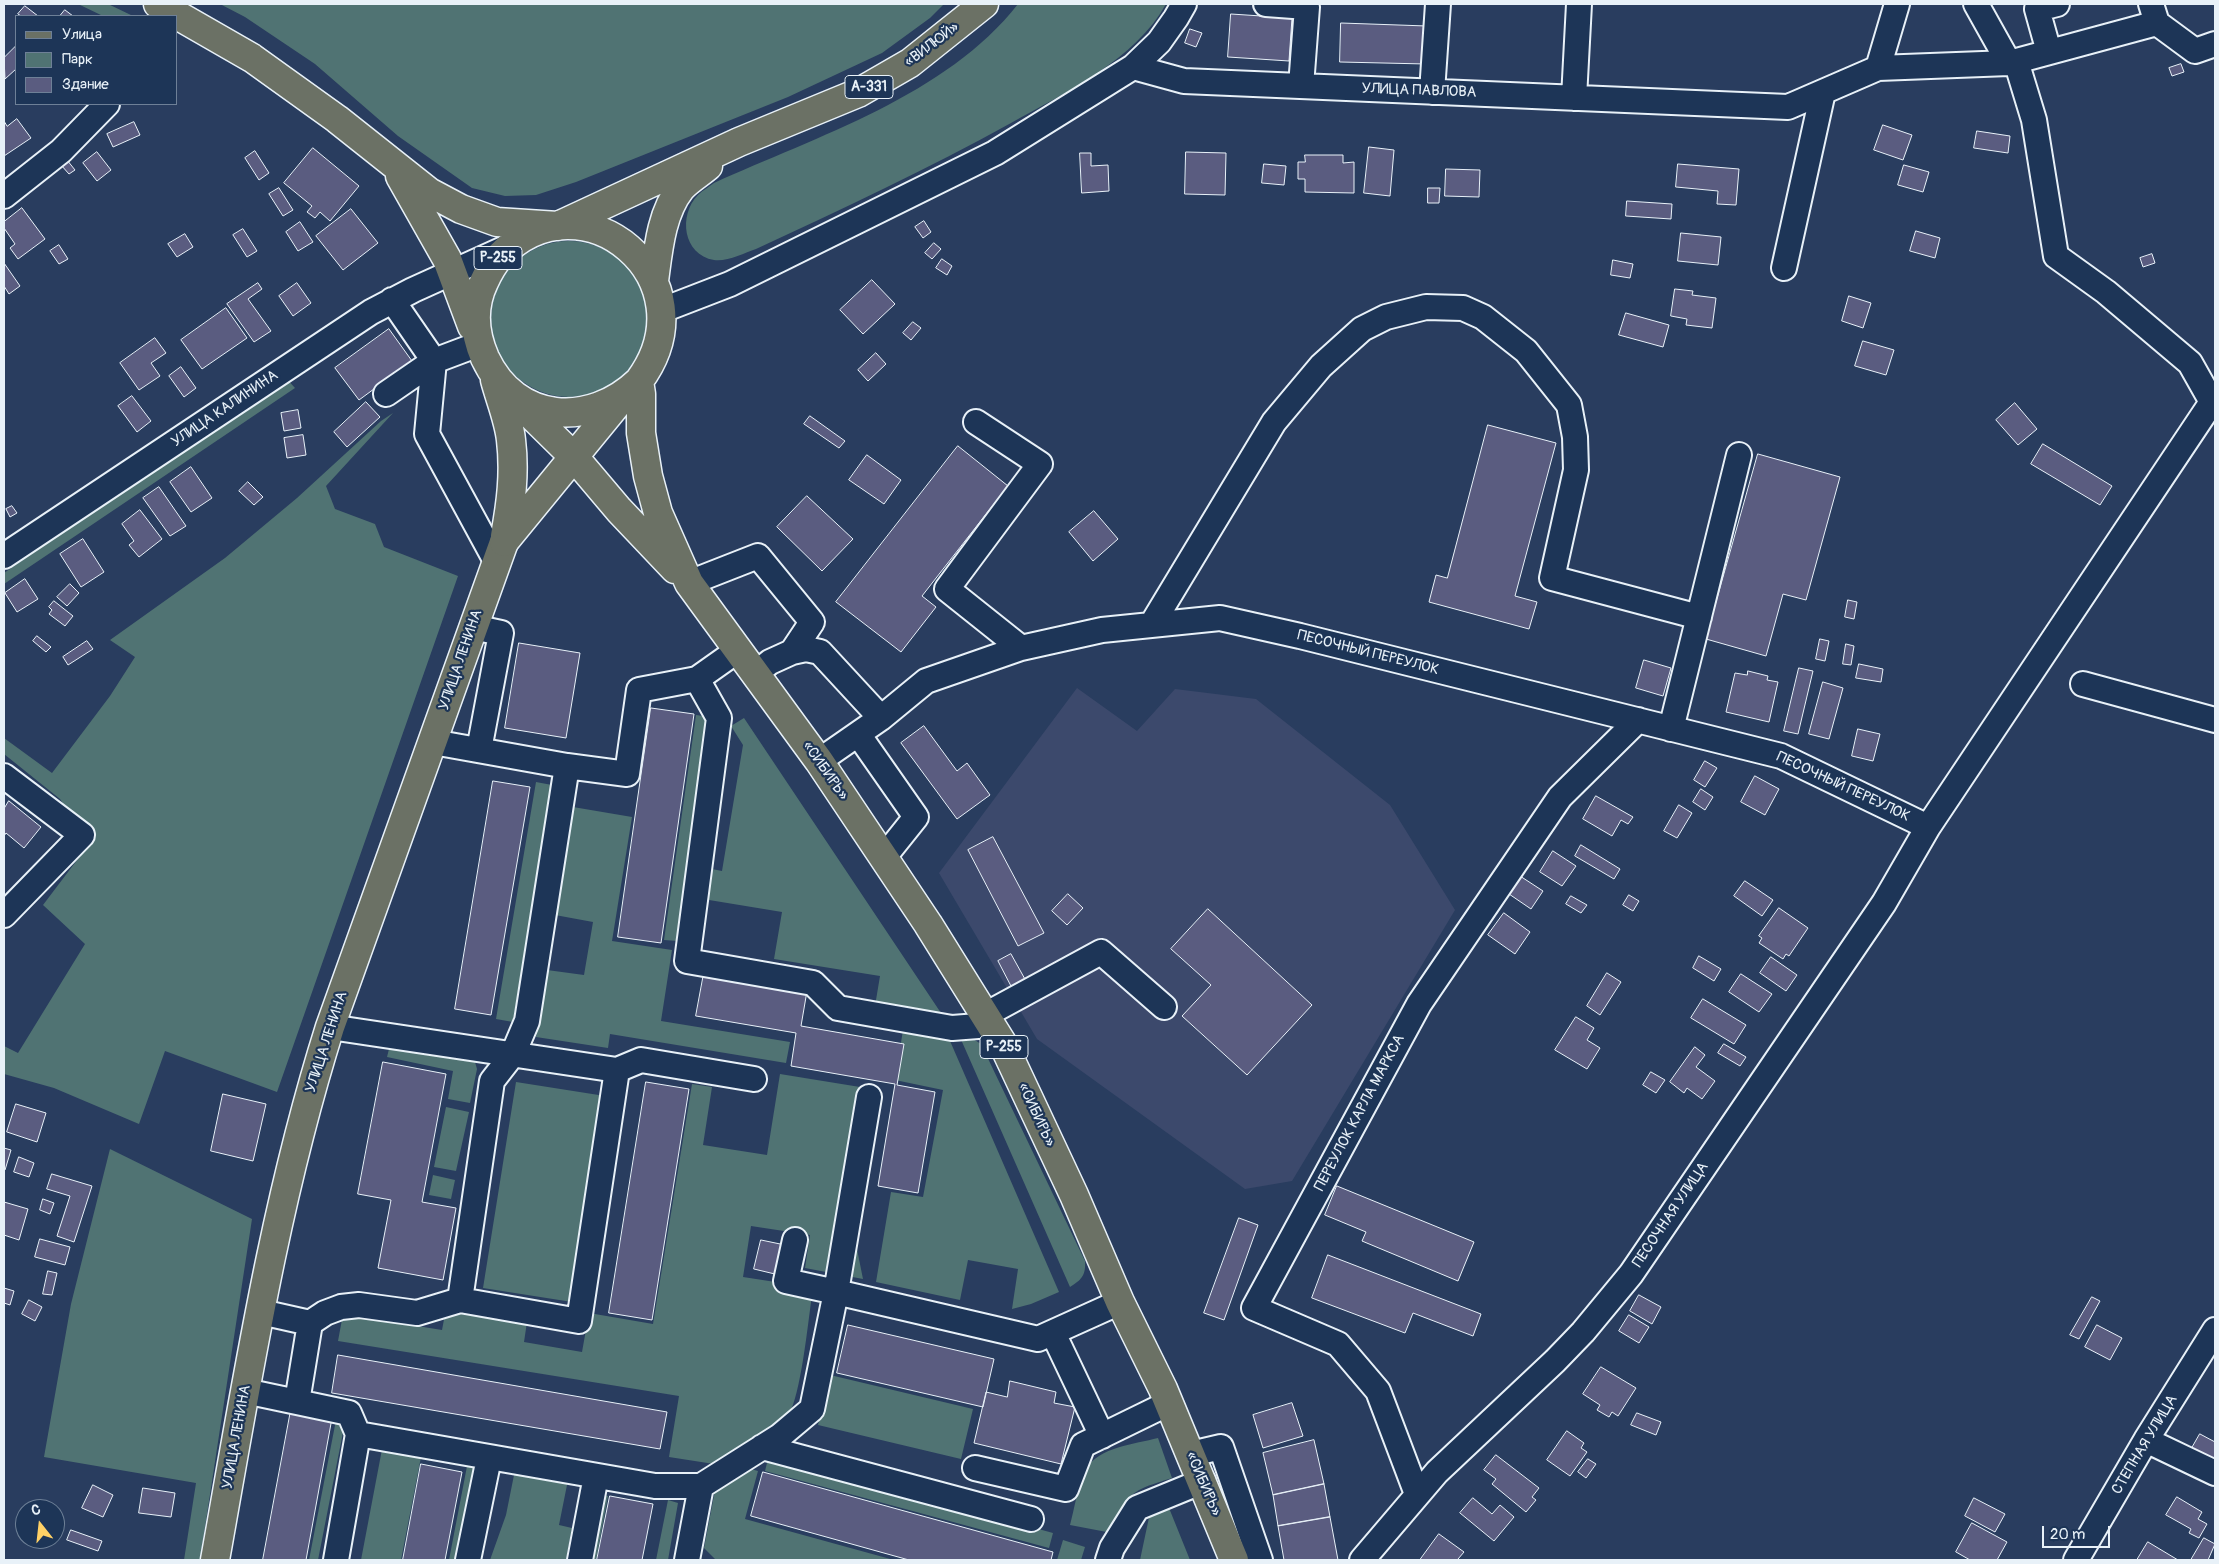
<!DOCTYPE html>
<meta charset="utf-8">
<style>
body{margin:0}
#map{position:relative;width:2219px;height:1564px;overflow:hidden;background:#293d5f;font-family:Pangolin,sans-serif}
canvas{display:block}
.frame{position:absolute;inset:0;border:5px solid #e8f1f8;pointer-events:none}
.legend{position:absolute;left:15px;top:15px;width:162px;height:90px;box-sizing:border-box;background:#1d3557;border:1px solid #6e8097;margin:0;padding:6px 9px;list-style:none;font-size:15px;color:#e8f1f8}
.legend li{display:flex;align-items:center;gap:10px;height:25px}
.legend b{width:25px;border:1px solid #6e8097}
.north{position:absolute;left:15px;top:1499px;width:50px;height:50px;box-sizing:border-box;background:#1d3557;border:1px solid #6e8097;border-radius:50%;rotate:344deg;font-size:14px;font-weight:700;line-height:20px;text-align:center;color:#e8f1f8}
.north::after{content:'';display:block;margin:auto;width:18px;height:22px;background:#ffd166;clip-path:polygon(50% 0,100% 100%,50% 72%,0 100%)}
.scale{position:absolute;left:2042px;top:1526px;width:68px;height:22px;box-sizing:border-box;border:2px solid #e8f1f8;border-top:0;padding-left:6px;font-size:15px;line-height:18px;white-space:nowrap;color:#e8f1f8;-webkit-text-stroke:4px #1d3557;paint-order:stroke}
</style>
<div id="map">
<canvas width="2219" height="1564"></canvas>
<div class="frame"></div>
<ul class="legend">
<li><b style="height:6px;background:#6b7165"></b>Улица</li>
<li><b style="height:14px;background:#507373"></b>Парк</li>
<li><b style="height:14px;background:#5a5c80"></b>Здание</li>
</ul>
<div class="north">С</div>
<div class="scale">20 m</div>
</div>
<script>
const ctx = document.querySelector('canvas').getContext('2d');
ctx.lineJoin = 'round';
function fillPath(path, color) { ctx.fillStyle = color; ctx.fill(path, 'evenodd'); }
function stroke(path, color, width, dash) { ctx.strokeStyle = color; ctx.lineWidth = width; ctx.lineCap = dash ? 'butt' : 'round'; ctx.setLineDash(dash || []); ctx.stroke(path); }
function label(font, color, halo, rows, align = 'center') {
  ctx.font = font + ' Pangolin,sans-serif'; ctx.lineWidth = 4.5; ctx.setLineDash([]); ctx.textBaseline = 'middle'; ctx.strokeStyle = halo; ctx.fillStyle = color; for (const [text, x, y, turn = 0] of rows) {
    ctx.save(); ctx.translate(x, y); ctx.rotate((+turn || 0) * Math.PI / 180); ctx.textAlign = isNaN(turn) ? turn : align; if (halo) ctx.strokeText(text, 0, 0); ctx.fillText(text, 0, 0); ctx.restore();
  }
}
fillPath(new Path2D(`
 M1077 688 1137 731 1175 689 1256 699 1390 805 1455 910 1292 1181 1245 1189 1037 1039 939 873Z`), '#3c496c');
fillPath(new Path2D(`
 M78 4H108L133 16H103Z
 M220 4H944L930 18 882 53 788 97 576 182 536 195 505 196 472 188 398 136 315 64 245 17Z
 M1018 4H1166C1136 59 1065 93 1011 123 928 169 842 209 756 249 744 253 727 262 714 260 683 255 678 215 698 195 703 190 709 187 714 183 817 136 946 96 1018 4Z
 M491 319a78 78 0 1 1 156 0a78 78 0 1 1-156 0Z
 M286 378 295 388 4 584V573Z
 M393 413 326 486 335 509 375 524 384 547 458 576 277 1092 165 1051 139 1124 54 1088 4 1074V1046L18 1053 85 944 43 905 90 843 60 799 4 754V738L52 773 110 696 135 657 110 640 225 558 297 498 381 421Z
 M696 715 710 717 678 941 664 940Z
 M744 718 945 1019 875 1006 880 976 774 959 782 912 703 899 707 868 722 871 743 745 731 726Z
 M536 782 552 785 513 1022 496 1019Z
 M573 807 632 817 612 941 672 950 661 1021 790 1042 786 1063 610 1034 608 1048 536 1037 547 970 584 975 593 922 555 915Z
 M903 1030 947 1034 1059 1292 1031 1304 1012 1309 1018 1269 968 1260 960 1300 876 1282 891 1192 923 1197 943 1090 895 1080Z
 M959 1035 970 1037 981 1044 1085 1261C1086 1276 1081 1280 1070 1287Z
 M390 1045 475 1062 477 1069 470 1103 448 1099 453 1071 387 1057Z
 M780 1074 860 1087 844 1184 863 1279 805 1268 810 1235 751 1226 743 1277 782 1283 812 1295C808 1322 801 1396 788 1416 778 1432 732 1454 714 1464L669 1457 679 1396 338 1341 343 1314 442 1330 446 1309 527 1322 524 1342 582 1352 589 1313 653 1324 692 1084 712 1087 703 1145 767 1155Z
 M516 1082 605 1096 572 1302 483 1288Z
 M446 1107 469 1112 456 1171 434 1167Z
 M110 1149 252 1219 200 1560H184L196 1483 44 1457 71 1304Z
 M433 1175 455 1180 451 1199 429 1195Z
 M830 1375 973 1409 961 1459 818 1425Z
 M336 1420 345 1422 318 1560H309Z
 M1158 1438 1172 1478C1130 1491 1128 1492 1112 1533L1070 1525C1074 1511 1079 1480 1086 1469 1099 1447 1135 1444 1158 1438Z
 M383 1444 422 1452 401 1560H361Z
 M769 1455 1053 1533 1049 1548 765 1471Z
 M468 1461 477 1462 458 1560H449Z
 M740 1466 758 1471 745 1519 894 1560H716L704 1548 716 1485Z
 M515 1470 568 1480 559 1525 572 1528 566 1560H490L506 1515Z
 M599 1494 608 1496 596 1560H586Z
 M668 1500 678 1503 668 1560H656Z
 M1167 1503 1190 1560H1140L1151 1508Z
 M1063 1540 1085 1547 1081 1560H1057Z`), '#507373');
const building = new Path2D(`
 M25 6 38 16H21L18 14Z
 M65 10 73 16H60Z
 M1231 14 1292 18 1289 61 1228 57Z
 M1341 23 1427 26 1426 64 1340 62Z
 M1190 29 1202 33 1196 47 1185 43Z
 M16 46V69L5 79 4 58Z
 M2181 64 2184 72 2172 76 2169 68Z
 M17 119 31 138 4 156V121L7 126Z
 M134 122 140 135 113 147 107 134Z
 M1883 125 1912 135 1903 160 1874 150Z
 M1977 131 2010 136 2008 153 1974 148Z
 M1369 147 1394 150 1390 196 1364 193Z
 M313 148 359 186 330 221 320 212 315 218 307 212 312 206 284 183Z
 M255 151 269 173 259 180 245 158Z
 M97 152 111 170 97 181 83 163Z
 M1186 152 1226 153 1225 195 1185 194Z
 M1080 153H1091V166L1108 165 1109 191 1082 193Z
 M1305 155H1343V163L1354 162V193L1305 192V179H1298V162H1305Z
 M67 160 75 170 69 174 61 165Z
 M1264 164 1286 166 1284 185 1262 183Z
 M1678 164 1739 169 1736 205 1717 204 1718 191 1676 187Z
 M1904 165 1929 172 1923 192 1898 185Z
 M1446 169 1480 170 1479 197 1445 196Z
 M279 188 293 210 283 216 269 194Z
 M1428 188H1440L1439 203H1428Z
 M1627 201 1672 204 1671 219 1626 216Z
 M22 208 45 239 18 259 10 248 15 244 4 228V222Z
 M351 209 378 243 343 270 316 236Z
 M924 221 931 232 923 238 915 227Z
 M300 222 313 242 298 251 286 232Z
 M243 229 257 251 247 257 233 235Z
 M1916 231 1940 238 1935 258 1910 251Z
 M1681 233 1721 237 1718 265 1678 261Z
 M185 234 193 247 177 257 168 244Z
 M934 243 941 249 932 259 925 253Z
 M59 245 68 259 59 264 50 251Z
 M2152 254 2155 263 2143 267 2140 258Z
 M942 259 952 266 947 275 936 268Z
 M1613 260 1633 264 1630 278 1611 275Z
 M4 263 20 286 9 294 4 286Z
 M872 280 895 304 863 334 840 310Z
 M258 283 262 289 248 299 271 331 254 342 227 304Z
 M297 283 311 303 293 316 279 296Z
 M1675 289 1693 291 1692 295 1716 298 1712 328 1686 325 1687 319 1671 316Z
 M1849 296 1871 303 1863 328 1842 321Z
 M226 308 247 338 202 369 181 340Z
 M1626 313 1669 325 1663 347 1619 335Z
 M913 322 921 328 911 340 903 333Z
 M389 329 412 361 359 400 335 368Z
 M155 338 166 353 151 363 160 376 139 390 120 363Z
 M1863 341 1894 350 1886 375 1855 366Z
 M876 353 886 364 868 381 858 370Z
 M181 367 196 388 184 397 169 376Z
 M132 396 151 421 137 432 118 406Z
 M366 402 380 417 347 447 334 432Z
 M2015 403 2037 429 2018 445 1996 420Z
 M298 410 301 428 284 431 281 413Z
 M810 416 845 441 839 448 804 424Z
 M1488 425 1556 443 1515 596 1537 602 1529 629 1429 602 1436 575 1447 578Z
 M303 435 306 455 287 458 284 438Z
 M2043 444 2112 486 2100 505 2031 464Z
 M958 446 1008 486 922 596 936 607 901 652 836 602Z
 M1758 454 1840 477 1806 600 1783 594 1766 656 1706 639Z
 M867 455 901 480 884 504 849 480Z
 M191 467 212 498 191 512 170 482Z
 M248 482 263 497 254 505 239 491Z
 M159 487 186 526 170 536 143 498Z
 M807 496 853 539 822 571 777 527Z
 M12 506 17 513 10 517 6 509Z
 M140 510 162 539 139 557 129 545 134 541 122 524Z
 M1094 511 1118 539 1093 561 1069 532Z
 M83 539 104 572 81 587 60 554Z
 M25 579 38 599 17 612 5 593Z
 M70 584 79 593 67 606 57 597Z
 M1848 600 1857 602 1854 619 1845 617Z
 M54 601 73 616 65 626 49 614 52 610 49 607Z
 M37 636 51 647 46 652 33 641Z
 M1820 639 1829 641 1825 661 1816 659Z
 M87 641 93 649 68 665 63 657Z
 M519 643 580 653 566 738 505 728Z
 M1846 644 1854 646 1851 665 1843 664Z
 M1644 660 1671 668 1663 696 1636 688Z
 M1859 664 1883 669 1881 682 1856 678Z
 M1799 668 1813 671 1798 734 1784 731Z
 M1748 671 1768 676 1767 680 1778 682 1769 722 1726 712 1735 673 1747 675Z
 M1823 682 1843 688 1829 739 1809 734Z
 M651 708 694 714 661 943 618 937Z
 M924 726 957 771 967 763 990 795 957 819 901 743Z
 M1858 729 1880 734 1873 761 1852 756Z
 M1705 761 1717 768 1705 787 1694 780Z
 M1755 776 1779 789 1765 815 1741 802Z
 M493 781 530 787 491 1015 455 1009Z
 M1701 789 1713 797 1705 810 1693 802Z
 M1596 796 1633 817 1628 824 1621 820 1612 836 1583 819Z
 M9 801 41 827 24 848 6 833 4 836V809Z
 M1679 805 1692 813 1677 838 1664 831Z
 M993 837 1044 933 1018 946 968 850Z
 M1581 845 1620 869 1614 879 1575 856Z
 M1553 851 1576 866 1562 886 1540 872Z
 M1520 876 1543 891 1531 909 1509 894Z
 M1745 881 1773 900 1762 916 1734 896Z
 M1068 894 1083 908 1067 925 1052 911Z
 M1629 895 1639 901 1633 911 1623 905Z
 M1571 896 1587 905 1581 913 1566 904Z
 M1779 908 1808 928 1789 956 1786 954 1783 959 1759 943 1762 938 1759 936Z
 M1208 909 1312 1005 1247 1075 1182 1016 1211 985 1171 949Z
 M1504 913 1530 932 1515 954 1488 935Z
 M1011 954 1026 981 1012 988 998 961Z
 M1699 956 1721 969 1714 981 1693 968Z
 M1771 957 1797 975 1786 991 1760 973Z
 M704 973 807 991 801 1026 904 1044 897 1085 935 1092 918 1193 878 1186 895 1084 791 1066 796 1033 696 1016Z
 M1607 973 1621 982 1600 1015 1587 1006Z
 M1741 974 1772 994 1759 1012 1729 992Z
 M1703 999 1746 1025 1734 1044 1691 1018Z
 M1576 1017 1594 1028 1587 1040 1600 1048 1587 1069 1555 1050Z
 M1724 1044 1746 1057 1740 1066 1718 1053Z
 M1695 1047 1705 1055 1696 1067 1715 1081 1702 1099 1687 1088 1684 1093 1670 1082Z
 M383 1062 446 1074 422 1202 456 1208 443 1280 378 1268 391 1200 358 1194Z
 M1651 1072 1665 1080 1656 1093 1643 1085Z
 M646 1082 689 1089 652 1320 609 1313Z
 M223 1094 266 1104 253 1161 211 1151Z
 M16 1104 46 1113 37 1142 7 1132Z
 M4 1148 11 1150 5 1170 4 1169Z
 M19 1157 34 1163 29 1177 14 1172Z
 M52 1174 92 1186 74 1242 57 1236 70 1196 47 1189Z
 M1337 1186 1474 1242 1458 1281 1362 1241 1366 1232 1325 1215Z
 M43 1199 54 1203 50 1214 40 1210Z
 M4 1202 28 1209 19 1240 4 1235Z
 M1239 1218 1258 1225 1224 1320 1204 1313Z
 M40 1239 70 1247 65 1265 35 1257Z
 M761 1240 785 1245 779 1275 754 1269Z
 M1328 1255 1481 1314 1473 1336 1413 1313 1405 1333 1312 1298Z
 M48 1271 57 1273 52 1295 43 1294Z
 M4 1288 14 1291 10 1305 4 1303Z
 M1639 1295 1661 1307 1652 1324 1630 1311Z
 M2092 1297 2100 1301 2079 1339 2070 1335Z
 M29 1300 42 1307 35 1321 22 1314Z
 M1629 1315 1649 1327 1639 1343 1619 1331Z
 M848 1325 994 1359 983 1407 837 1373Z
 M2097 1325 2122 1338 2110 1360 2085 1347Z
 M338 1355 667 1412 660 1449 332 1393Z
 M1601 1367 1636 1388 1618 1416 1612 1412 1609 1417 1597 1410 1600 1405 1583 1394Z
 M1010 1381 1056 1392 1054 1403 1075 1407 1061 1464 974 1443 986 1392 1007 1397Z
 M1292 1403 1303 1436 1263 1448 1253 1415Z
 M291 1410 332 1418 306 1560H263Z
 M1637 1413 1661 1422 1656 1435 1631 1425Z
 M1567 1431 1584 1443 1581 1448 1587 1452 1570 1476 1547 1460Z
 M2200 1434 2215 1442V1461L2192 1448Z
 M1314 1440 1324 1484 1273 1495 1263 1453Z
 M1496 1455 1539 1488 1532 1497 1536 1500 1526 1512 1492 1484 1496 1479 1484 1470Z
 M1588 1459 1596 1464 1586 1478 1578 1472Z
 M421 1464 462 1472 445 1560H403Z
 M763 1472 1053 1552 1051 1560H909L751 1516Z
 M1324 1484 1330 1517 1278 1526 1273 1495Z
 M93 1485 113 1495 103 1517 82 1508Z
 M143 1488 175 1493 171 1517 139 1513Z
 M610 1496 653 1504 642 1560H597Z
 M2177 1497 2202 1512 2198 1519 2207 1524 2199 1538 2189 1533 2191 1529 2166 1515Z
 M1473 1498 1492 1514 1500 1505 1514 1517 1494 1541 1460 1513Z
 M1974 1498 2005 1514 1995 1532 1965 1516Z
 M1330 1517 1338 1560H1284L1278 1526Z
 M1972 1523 2007 1542 1997 1560H1970L1956 1552Z
 M71 1530 102 1541 98 1551 67 1540Z
 M1439 1534 1464 1552 1458 1559 1460 1560H1420Z
 M2204 1538 2215 1544 2208 1560H2191Z
 M2148 1542 2178 1560H2137Z`);
fillPath(building, '#5a5c80');
stroke(building, '#e8f1f8', 1);
const minor = new Path2D(`
 M1266 4 1307 7 1301 86
 M1976 4 2009 63
 M2157 23 2195 51 2215 44
 M2049 52 2037 9 2057 4
 M1133 67 1184 81 1788 107 1878 68 2009 63 2157 23 2151 4
 M1878 68 1897 4
 M1432 92 1438 4
 M1574 98 1579 4
 M4 196 61 151 107 104
 M1784 268 1823 92
 M660 311 730 284 995 153 1133 67 1159 42 1176 18 1184 4
 M479 344 434 361 427 434 496 561
 M386 394 434 361 392 300
 M976 422 1040 464 947 589 1021 648
 M4 556 371 312 413 290 508 247
 M689 583 758 556 812 622 792 652
 M1152 624 1274 422 1321 366 1362 329 1386 317 1426 307 1463 308 1483 317 1526 351 1569 405 1575 437 1576 470 1552 578 1699 617
 M473 627 501 633 479 750
 M755 674 770 662 792 652 806 649 820 652 881 718
 M697 679 719 718 687 961 813 983 838 1008 952 1028 991 1025
 M2083 684 2215 720
 M1671 729 1739 455
 M858 734 916 817 884 857
 M433 742 567 766 627 774 639 690 697 679 738 650
 M819 761 881 718 926 681 1021 648 1102 630 1220 618 1300 636 1781 756 1928 827
 M4 776 82 835 4 915
 M985 1015 1101 952 1164 1007
 M330 1027 617 1070 641 1060 754 1079
 M795 1240 786 1281 836 1292 869 1097
 M460 1300 492 1081 513 1054 527 1021 567 766
 M261 1312 310 1323 325 1313 341 1307 359 1305 417 1313 460 1300 579 1321 617 1070
 M1053 1333 1102 1436
 M245 1391 349 1413 358 1434 655 1486H701L780 1436 812 1409 836 1292 1038 1339 1120 1302
 M297 1402 310 1323
 M2146 1440 2215 1473
 M762 1447 1031 1519
 M1191 1454 1221 1447 1260 1560
 M975 1468 1066 1489 1083 1445 1169 1403
 M1417 1494 1378 1391 1338 1344 1254 1308 1419 1004 1560 797 1638 720
 M336 1560 358 1434
 M468 1560 489 1458
 M580 1560 596 1476
 M687 1560 701 1486
 M1108 1560 1112 1548 1137 1508 1203 1481
 M1362 1560 1437 1472 1555 1361 1583 1332 1631 1274 1884 903 1928 827 2212 402 2190 363 2106 292 2056 256 2034 120 2016 61
 M2076 1560 2146 1440 2215 1330`);
const major = new Path2D(`
 M215 1560C247 1381 275 1201 330 1027L504 542`);
const highway = new Path2D(`
 M158 4 252 58 337 119 429 192 461 209 497 222 558 226 739 142 858 93 910 63 984 4
 M400 176 447 259 472 326
 M654 281C658 251 661 213 681 188 688 180 700 173 708 166
 M495 380C500 399 509 420 511 440 515 473 511 504 505 536
 M639 381C590 428 516 424 485 358 474 333 472 307 484 282 488 273 493 264 500 256 583 170 714 280 639 381L641 394V433L648 476 658 513 689 583 819 761 928 924 1004 1046 1074 1195 1120 1302 1163 1389 1234 1560
 M518 402 575 458 619 510 675 569
 M504 542 622 398`);
stroke(minor, '#e8f1f8', 28);
stroke(major, '#e8f1f8', 31);
stroke(highway, '#e8f1f8', 31);
stroke(minor, '#1d3557', 24);
stroke(major, '#6b7165', 28);
stroke(highway, '#6b7165', 28);
for (const [x, y, w] of [
 [869,87,48],
 [498,258,48],
 [1004,1047,48]
]) { const box = new Path2D(); box.roundRect(x - w / 2, y - 11.5, w, 23, 4); ctx.fillStyle = '#1d3557'; ctx.fill(box); stroke(box, '#e8f1f8', 1); }
label('bold 14px', '#e8f1f8', null, [
 ["А-331",869,87],
 ["Р-255",498,258],
 ["Р-255",1004,1047]
]);
label('15px', '#e8f1f8', '#1d3557', [
 ["«ВИЛЮЙ»",932,45,-37],
 ["УЛИЦА ПАВЛОВА",1419,91,2],
 ["УЛИЦА КАЛИНИНА",225,409,-34],
 ["ПЕСОЧНЫЙ ПЕРЕУЛОК",1368,653,14],
 ["УЛИЦА ЛЕНИНА",461,660,-71],
 ["«СИБИРЬ»",825,771,55],
 ["ПЕСОЧНЫЙ ПЕРЕУЛОК",1843,787,25],
 ["УЛИЦА ЛЕНИНА",327,1042,-72],
 ["ПЕРЕУЛОК КАРЛА МАРКСА",1360,1113,-62],
 ["«СИБИРЬ»",1036,1115,65],
 ["ПЕСОЧНАЯ УЛИЦА",1671,1215,-56],
 ["УЛИЦА ЛЕНИНА",237,1437,-80],
 ["СТЕПНАЯ УЛИЦА",2145,1445,-59],
 ["«СИБИРЬ»",1203,1484,67]
]);
</script>
